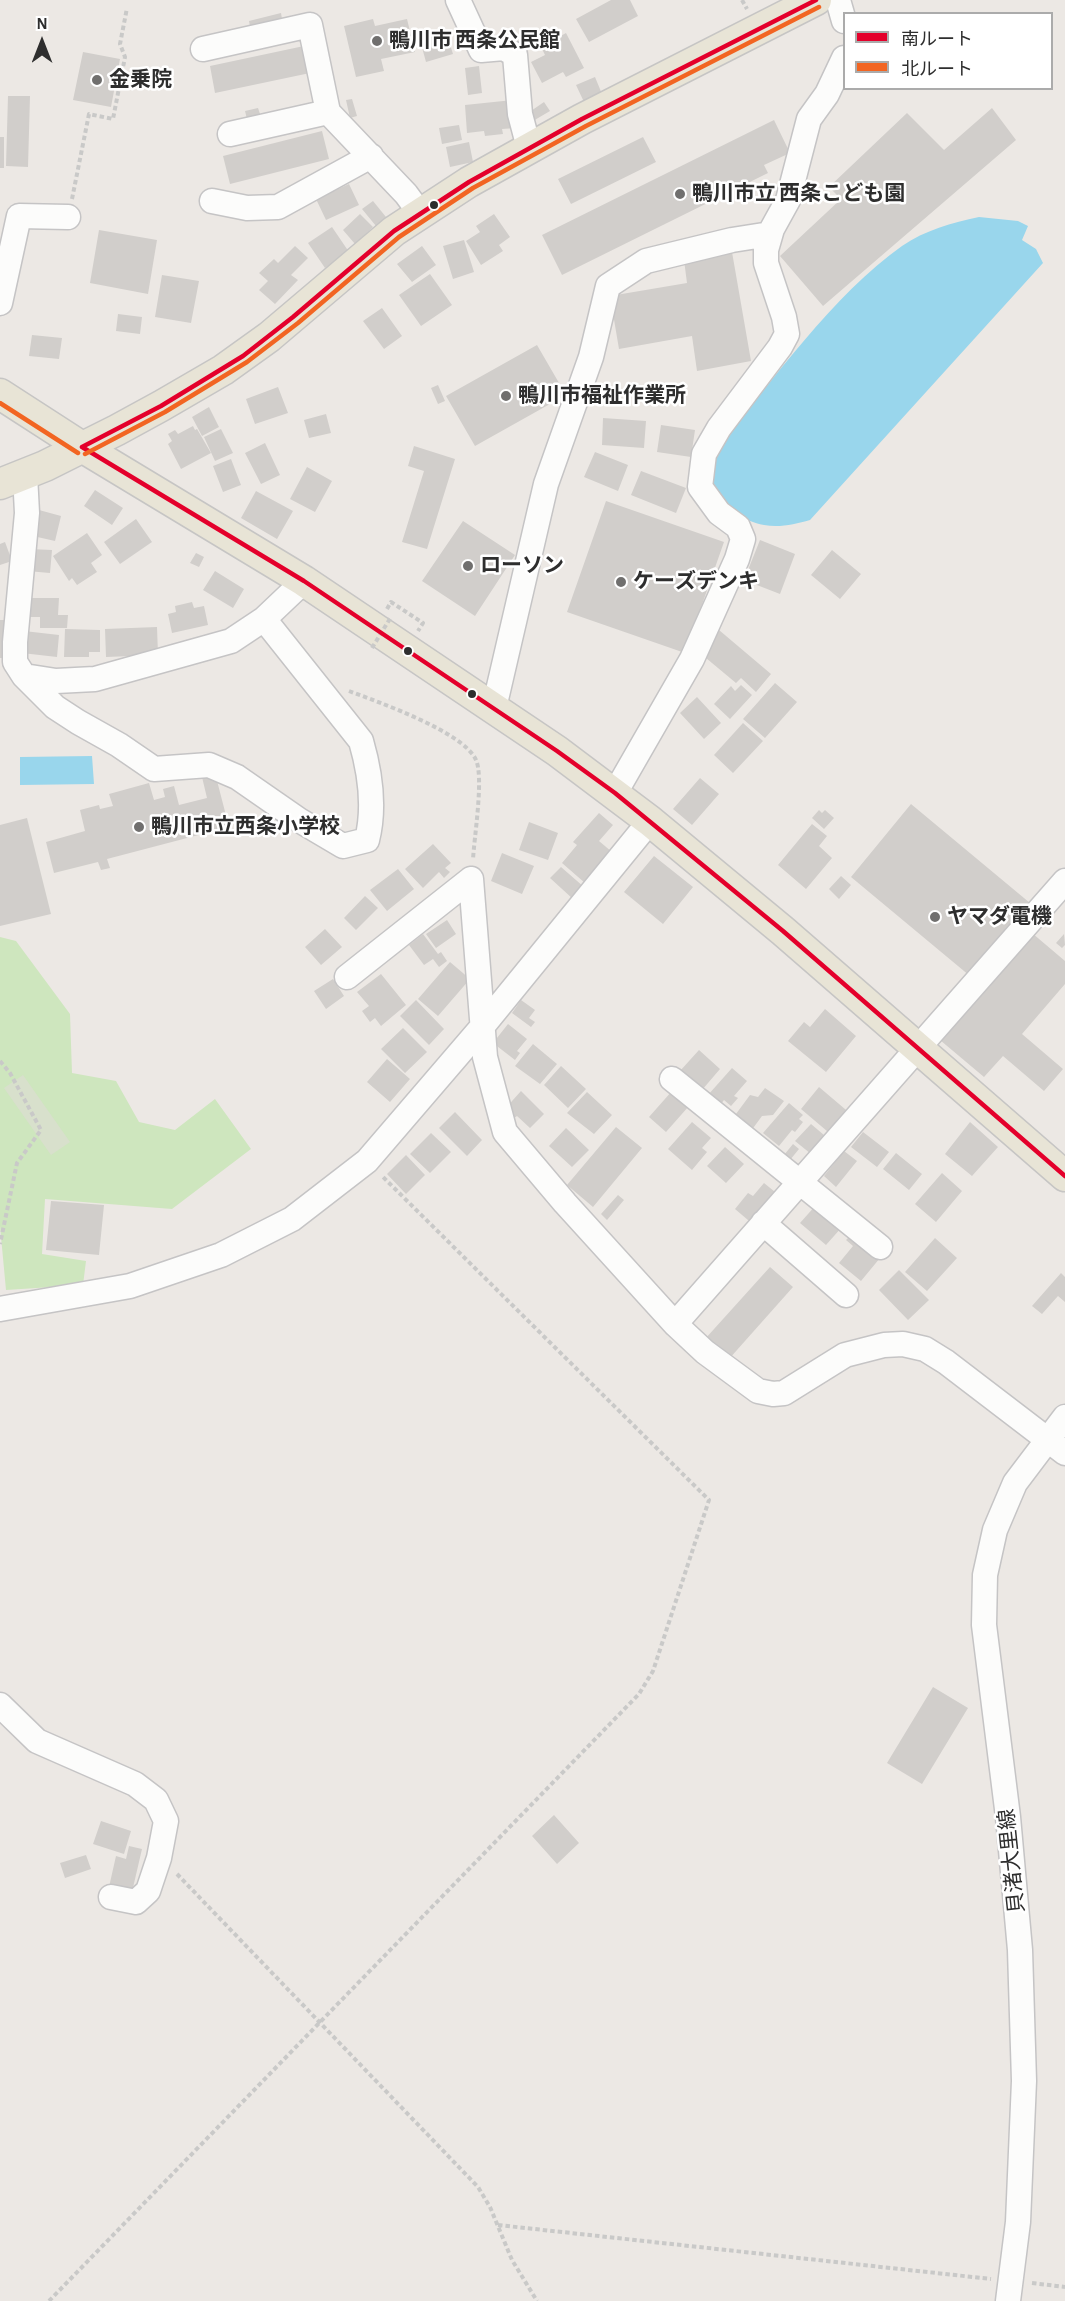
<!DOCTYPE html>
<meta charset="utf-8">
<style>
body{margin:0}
#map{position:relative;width:1065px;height:2301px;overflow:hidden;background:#ece8e4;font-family:"Alegreya Sans","Noto Sans JP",sans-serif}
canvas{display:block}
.legend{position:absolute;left:843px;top:12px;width:210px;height:78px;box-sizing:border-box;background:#fff;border:2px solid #ababab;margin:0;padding:8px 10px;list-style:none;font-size:18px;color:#2e2e2e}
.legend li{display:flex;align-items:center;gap:12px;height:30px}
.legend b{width:30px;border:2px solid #ababab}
.north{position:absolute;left:12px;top:12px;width:60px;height:60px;-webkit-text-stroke:4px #fff;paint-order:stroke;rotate:0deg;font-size:16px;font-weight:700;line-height:24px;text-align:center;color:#2e2e2e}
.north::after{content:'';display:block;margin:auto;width:21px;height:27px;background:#2e2e2e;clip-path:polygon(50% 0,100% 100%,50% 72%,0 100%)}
</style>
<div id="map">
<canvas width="1065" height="2301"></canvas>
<ul class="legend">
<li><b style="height:8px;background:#e4002b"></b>南ルート</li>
<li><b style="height:8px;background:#f26522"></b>北ルート</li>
</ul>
<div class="north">N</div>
</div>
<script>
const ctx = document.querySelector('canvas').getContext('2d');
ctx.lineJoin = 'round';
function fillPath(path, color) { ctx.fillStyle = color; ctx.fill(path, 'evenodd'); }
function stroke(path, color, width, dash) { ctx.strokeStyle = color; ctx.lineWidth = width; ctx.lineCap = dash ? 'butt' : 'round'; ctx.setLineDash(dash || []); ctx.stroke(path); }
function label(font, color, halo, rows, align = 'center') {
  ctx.font = font + ' "Alegreya Sans","Noto Sans JP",sans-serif'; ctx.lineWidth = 5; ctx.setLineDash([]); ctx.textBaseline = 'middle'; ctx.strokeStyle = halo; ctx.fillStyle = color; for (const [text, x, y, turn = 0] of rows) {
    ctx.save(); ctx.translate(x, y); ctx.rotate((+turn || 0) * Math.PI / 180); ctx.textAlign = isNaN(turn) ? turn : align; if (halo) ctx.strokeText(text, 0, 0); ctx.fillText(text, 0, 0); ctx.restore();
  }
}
fillPath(new Path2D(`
 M0 937 16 941 70 1014 72 1073 116 1081 139 1122 175 1130 215 1099 251 1149 172 1209 45 1199 42 1254 86 1261 83 1285 6 1290 0 1226Z`), '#cee6be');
fillPath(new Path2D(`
 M23 1075 70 1142 51 1155 4 1088Z`), '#d8e0cc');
fillPath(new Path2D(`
 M979 217 1018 221 1028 226 1022 240 1036 249 1043 263 810 520C795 524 780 528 764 525 724 517 700 484 719 446 772 381 834 294 902 246 925 230 952 223 979 217Z
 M92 756 94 784 20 785V757Z`), '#99d6ec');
fillPath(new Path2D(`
 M611 0H630L638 16 589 42 576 19Z
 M281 13 283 25 251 32 249 21Z
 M373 19 375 26 407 19 415 52 381 59 384 71 356 77 344 26Z
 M446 32 453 54 426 62 420 40Z
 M566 33 584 68 566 77 563 72 542 83 531 62 545 55 541 47Z
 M304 46 310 73 215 93 210 66Z
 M83 52 120 59 111 107 73 100Z
 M479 66 482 93 468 95 465 68Z
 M595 77 602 94 584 102 576 85Z
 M8 96H30L28 167 6 166Z
 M352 99 357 116 350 118 346 100Z
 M513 100 516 128 502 129 503 134 485 136 484 131 467 133 465 105Z
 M544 102 550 111 533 121 528 113Z
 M258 108 262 120 248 123 245 111Z
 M992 108 1016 140 823 306 780 256 841 199 829 187 907 113 944 150Z
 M774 120 790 153 764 165 768 173 562 275 542 235Z
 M459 125 462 140 442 144 439 128Z
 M322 131 329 159 230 184 223 156Z
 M0 137H4V168H0Z
 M643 137 656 162 571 204 558 179Z
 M469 142 473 162 450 167 446 147Z
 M349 184 359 205 326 220 316 199Z
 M373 201 386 217 376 226 362 209Z
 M360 214 373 227 355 244 343 230Z
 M494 214 510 237 499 245 503 251 481 265 466 241 480 232 476 226Z
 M332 227 349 252 325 268 308 243Z
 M99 230 157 240 148 294 90 283Z
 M464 240 474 272 453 279 443 246Z
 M295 246 308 258 291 275 298 280 275 304 259 290 268 281 259 273 274 259 278 263Z
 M422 246 436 265 412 282 397 264Z
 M732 252 751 361 697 371 692 336 619 349 610 296 687 283 684 260Z
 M430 274 452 305 421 326 399 295Z
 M162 275 199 281 191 323 155 317Z
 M382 308 402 336 384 349 363 321Z
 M118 314 142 317 140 334 116 331Z
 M32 335 62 338 59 359 29 356Z
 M537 345 566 395 475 446 446 396Z
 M438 385 445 401 438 404 431 388Z
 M278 387 288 413 255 424 246 399Z
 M209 407 219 427 202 436 192 417Z
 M326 414 331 433 309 438 304 420Z
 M603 418 646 421 644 448 602 445Z
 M661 425 695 430 691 457 657 452Z
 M193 426 195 430 197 429 211 453 181 469 168 444 172 441 168 434 175 430 178 434Z
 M221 429 233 453 215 461 204 437Z
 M265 443 280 475 261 484 245 453Z
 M414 446 455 459 427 549 402 542 424 471 408 466Z
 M595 452 628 465 618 491 584 477Z
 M231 459 241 485 223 492 213 466Z
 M307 467 332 481 315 512 290 499Z
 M641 471 686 488 676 513 631 495Z
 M95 490 123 508 112 525 84 506Z
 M256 491 293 511 277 539 241 518Z
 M606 501 724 542 685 653 567 612Z
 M39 510 61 516 55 541 33 536Z
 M136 519 152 542 120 564 104 542Z
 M463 521 515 555 475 616 422 581Z
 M87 533 102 555 91 563 97 572 77 585 72 578 69 581 53 556Z
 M760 540 795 554 780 594 744 580Z
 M5 542 12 561 0 565V544Z
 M29 549 52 550 50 573 27 571Z
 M832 550 861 574 840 599 811 575Z
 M196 553 204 557 199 567 190 563Z
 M215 571 244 589 233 608 203 590Z
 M25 598H59L58 615H68L67 628H40V617H25Z
 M192 602 194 608 204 606 208 625 172 633 168 614 176 612 175 606Z
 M0 620H5V658H0Z
 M157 627 158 655 106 657 105 629Z
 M65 629 100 630V652H89V657H64Z
 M719 630 771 674 756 692 741 678 736 683 700 653Z
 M24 631 59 635 57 657 22 653Z
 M775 683 797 702 765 738 743 719Z
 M741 685 752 695 730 719 714 704 731 686 735 691Z
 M697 697 721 723 704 739 680 713Z
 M743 723 763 741 733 773 714 755Z
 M215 773 229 827 107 859 110 868 101 870 98 862 54 873 46 842 85 831 80 810 99 805 100 809 113 806 109 794 149 783 154 800 165 797 163 789 174 786 179 805 207 798 202 777Z
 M700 778 719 794 692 825 673 809Z
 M911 804 1030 903 970 976 851 877Z
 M819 810 822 813 825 810 834 818 824 829 812 818Z
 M599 813 613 825 599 841 612 852 585 883 562 863 577 845 573 842Z
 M27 818 51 914 0 926V825Z
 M529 822 558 833 548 860 519 850Z
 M812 824 827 836 819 846 832 858 806 889 778 865Z
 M433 844 451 863 445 868 450 872 444 878 439 872 423 888 405 869Z
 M502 853 534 866 522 894 491 881Z
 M654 856 693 887 663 924 624 892Z
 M561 867 584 887 573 899 550 878Z
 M398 869 414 889 387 911 370 890Z
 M841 876 851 885 839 899 829 889Z
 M365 896 378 908 356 930 344 918Z
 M447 920 456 934 436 948 426 934Z
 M325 929 342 947 321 965 305 947Z
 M1032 933 1065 961V984L1022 1034 1063 1069 1044 1091 1003 1056 984 1077 940 1040Z
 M423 934 438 954 441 952 447 961 439 967 433 959 424 965 409 945Z
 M1064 934 1065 945 1062 948 1056 943Z
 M450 962 470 979 438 1016 418 999Z
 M381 974 406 1005 381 1026 375 1018 370 1022 362 1011 369 1006 357 992Z
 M333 979 344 996 326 1009 314 991Z
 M416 1000 444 1029 429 1045 400 1016Z
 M521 1000 535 1010 529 1018 535 1022 531 1027 512 1013Z
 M825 1009 856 1036 826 1072 788 1041 804 1022 810 1027Z
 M508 1024 527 1039 517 1051 520 1053 515 1060 493 1043Z
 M403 1028 427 1052 405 1073 381 1049Z
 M533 1044 557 1064 540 1084 515 1066Z
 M699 1050 720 1069 702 1090 680 1071Z
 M387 1059 410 1079 390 1102 367 1082Z
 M561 1066 586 1089 568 1108 544 1085Z
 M732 1068 747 1081 734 1096 738 1098 731 1106 724 1100 720 1105 708 1095Z
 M819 1087 852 1115 834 1137 801 1109Z
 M765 1088 784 1101 773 1115 762 1116 751 1131 733 1118 750 1095 758 1097Z
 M521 1091 544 1114 530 1128 517 1116 513 1119 504 1110Z
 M672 1091 689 1106 666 1132 649 1117Z
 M587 1092 612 1115 594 1134 567 1113Z
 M789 1103 803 1115 799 1119 803 1122 795 1132 792 1130 779 1146 763 1133Z
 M455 1112 482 1140 467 1156 439 1128Z
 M692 1122 711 1138 702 1148 707 1152 692 1170 668 1149Z
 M970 1122 998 1147 972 1176 945 1154Z
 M811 1124 831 1141 816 1158 795 1141Z
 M616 1127 642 1148 593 1207 567 1185Z
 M566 1128 589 1150 572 1167 549 1146Z
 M863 1132 889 1152 877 1167 851 1147Z
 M431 1133 451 1152 430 1173 410 1154Z
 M793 1144 799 1149 790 1160 784 1155Z
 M725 1147 744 1164 726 1183 707 1166Z
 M844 1151 857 1161 836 1187 824 1176Z
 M896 1153 922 1174 909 1190 883 1169Z
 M406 1155 425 1175 406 1194 387 1174Z
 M942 1173 962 1191 936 1222 915 1204Z
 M764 1183 780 1196 755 1226 735 1209 748 1193 753 1196Z
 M618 1195 624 1200 607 1220 601 1214Z
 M51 1201 104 1205 99 1255 46 1250Z
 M816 1205 842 1227 826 1245 800 1223Z
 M852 1234 880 1258 861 1281 839 1263 853 1246 846 1240Z
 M935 1238 957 1258 927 1291 905 1272Z
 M770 1267 793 1287 729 1359 705 1339Z
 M899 1270 929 1300 908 1320 879 1290Z
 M1061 1273 1065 1277V1302L1058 1296 1042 1314 1032 1306Z
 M933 1687 968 1708 922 1784 887 1763Z
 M554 1815 579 1843 557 1864 532 1836Z
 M101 1821 131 1831 124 1854 93 1844Z
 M129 1846 142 1849 132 1892 109 1887 116 1856 126 1859Z
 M86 1855 91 1869 65 1878 60 1863Z`), '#d1cecb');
const minor = new Path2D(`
 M458 0 481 50 504 48 515 55 520 114 529 148
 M838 0 844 21
 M203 49 310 25 328 112 406 194 420 213
 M230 134 328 112
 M212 201 247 208 278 207 371 156
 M0 303 19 216 68 217
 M25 475 27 513 15 642V662L24 676 55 707 78 722 119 745 154 769 209 765 237 777 299 820 343 846 367 840C375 808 370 772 361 741L264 619
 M24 676 56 681 95 679 231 641 264 619 304 581
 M494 708 546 484 591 357 608 286 646 261 732 240 770 234
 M615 793 692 659 737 559 743 539 738 527 719 513 700 487 704 454 719 428 780 347 787 334 784 317 766 263V250L772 229 788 200 809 119 827 94 844 58
 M471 879 485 1057 505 1132 565 1203 675 1324 705 1352 758 1391 773 1394 784 1393 845 1355 884 1345 903 1344 925 1349 946 1362 1065 1453
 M347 977 471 879
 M672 1079 880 1247
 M763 1223 846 1295
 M0 1309 130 1286 221 1255 292 1219 367 1161 482 1027 650 821
 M675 1324 1065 881
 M0 1705 37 1741 135 1784 156 1800 166 1821 159 1858 148 1891 136 1902 111 1897
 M1008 2301 1018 2222 1024 2081 1020 1950 1008 1817 984 1625 985 1575 995 1530 1015 1483 1065 1417`);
const major = new Path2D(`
 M0 394 82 447 304 581 557 751 650 821 783 931 1065 1176
 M0 484 45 466 117 430 161 406 223 370 269 337 394 231 469 182 582 119 816 0`);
stroke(minor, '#c5c4c5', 27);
stroke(major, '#c6c5c4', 33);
stroke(new Path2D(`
 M742 0 747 9
 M72 199 89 114 113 119 125 57 120 44 127 8
 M387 609 391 602 423 623 418 631
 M349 691C378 702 464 732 476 760 484 778 474 838 473 860
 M0 1061 10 1073 41 1130 17 1163 0 1244
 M177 1874 478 2187 490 2207 512 2260 537 2301
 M498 2225 991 2279
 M1032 2283 1065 2287
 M49 2301 639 1694 653 1671 709 1500 382 1176`), '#c9c9c8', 4, [4.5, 3]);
stroke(minor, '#fcfcfb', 24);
stroke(major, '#e8e4d6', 30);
stroke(new Path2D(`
 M372 648 391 617`), '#c9c9c8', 4, [4.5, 3]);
stroke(new Path2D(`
 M82 447 304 581 557 751 615 793 783 931 1065 1176
 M82 447 161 406 243 356 293 317 394 231 469 182 582 119 816 0`), '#e4002b', 4.5);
stroke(new Path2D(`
 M0 403 78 453
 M85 454 165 412 247 362 298 323 399 237 473 188 586 126 819 7`), '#f26522', 4.5);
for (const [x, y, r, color] of [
 [377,41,6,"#706f6e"],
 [97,80,6,"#706f6e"],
 [680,194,6,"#706f6e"],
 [434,205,5,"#2e2e2e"],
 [506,396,6,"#706f6e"],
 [468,566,6,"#706f6e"],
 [621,582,6,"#706f6e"],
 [408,651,5,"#2e2e2e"],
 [472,694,5,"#2e2e2e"],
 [139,827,6,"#706f6e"],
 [935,917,6,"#706f6e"]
]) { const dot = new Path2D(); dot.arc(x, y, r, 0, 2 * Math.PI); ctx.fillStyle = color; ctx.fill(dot); stroke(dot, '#fff', 2); }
label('bold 21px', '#2e2e2e', '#fff', [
 ["鴨川市 西条公民館",389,41],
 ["金乗院",109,80],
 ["鴨川市立 西条こども園",692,194],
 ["鴨川市福祉作業所",518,396],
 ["ローソン",480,566],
 ["ケーズデンキ",633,582],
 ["鴨川市立西条小学校",151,827],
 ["ヤマダ電機",947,917]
], 'left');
label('21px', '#2e2e2e', '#fff', [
 ["貝渚大里線",1012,1861,-96]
]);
</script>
